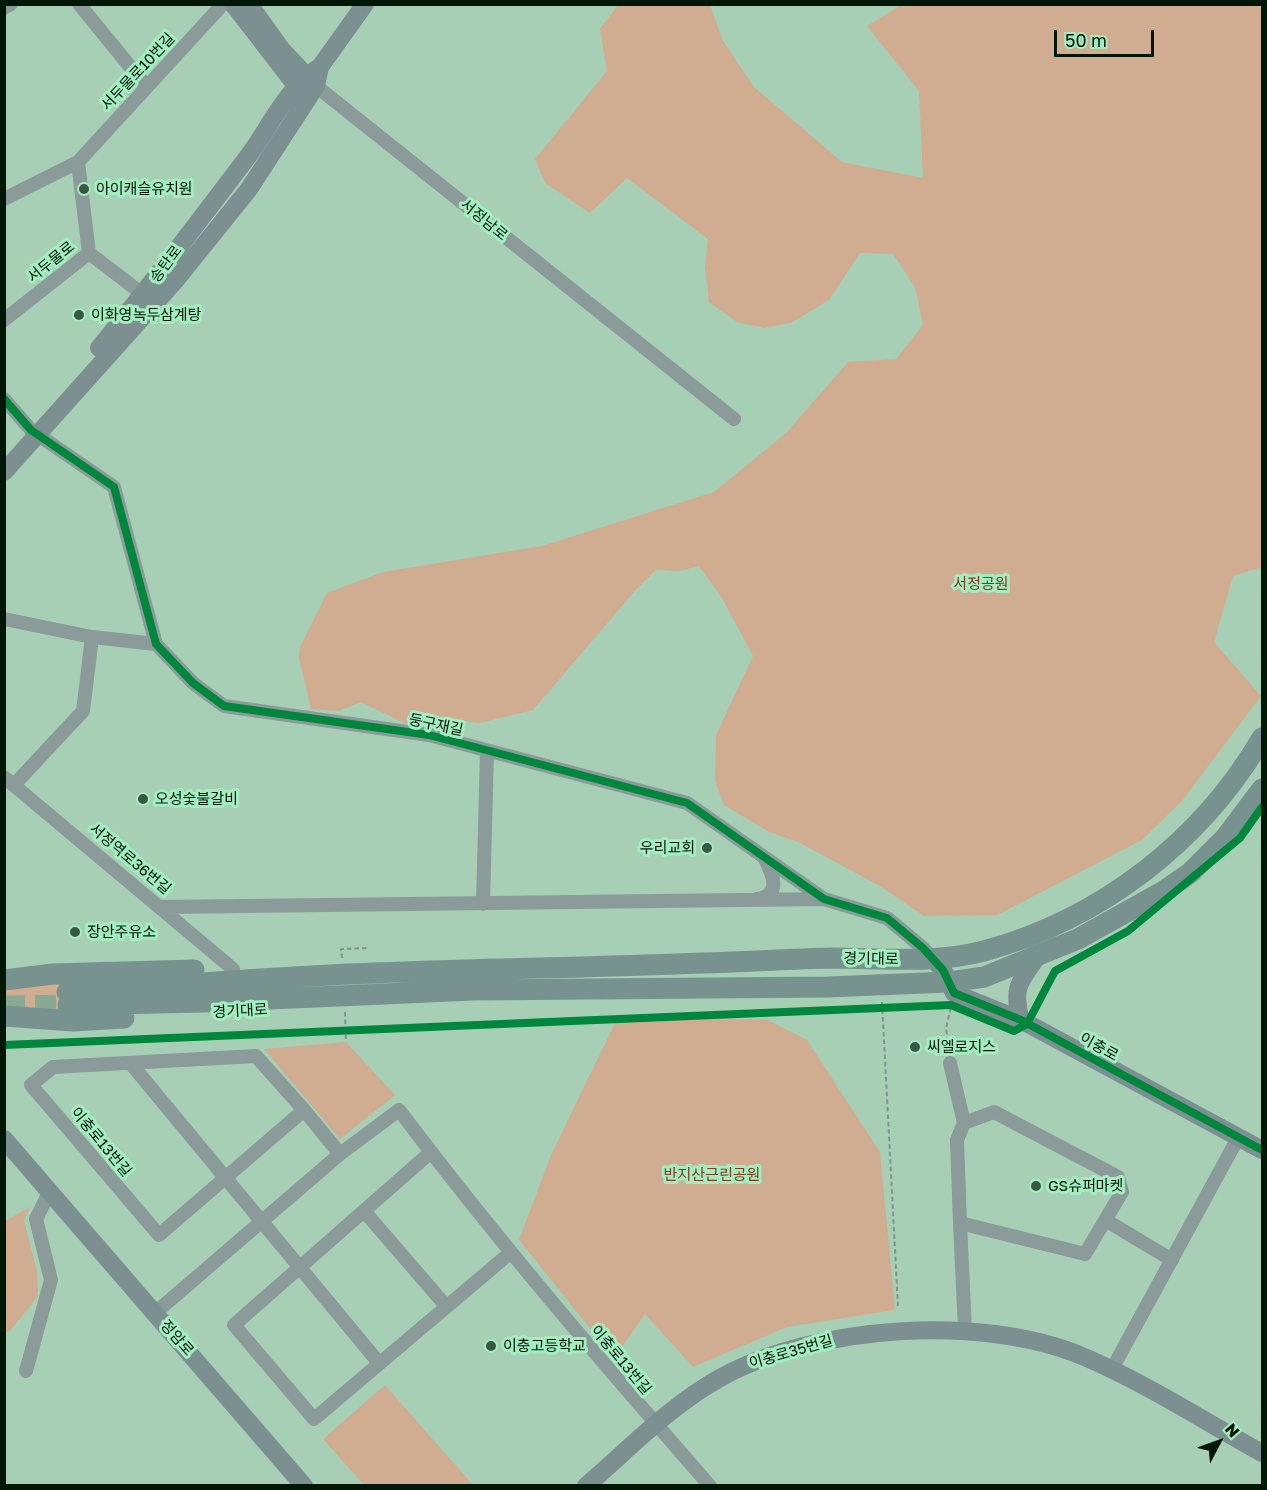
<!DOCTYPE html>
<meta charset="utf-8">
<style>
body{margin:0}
#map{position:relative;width:1267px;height:1490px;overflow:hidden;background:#a7cfb6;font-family:"Golos Text",sans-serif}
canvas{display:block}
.frame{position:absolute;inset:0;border:6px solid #001708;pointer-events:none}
.north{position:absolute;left:1189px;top:1412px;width:60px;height:60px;-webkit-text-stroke:4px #a3eec0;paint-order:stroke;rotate:49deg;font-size:16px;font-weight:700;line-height:24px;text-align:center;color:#001708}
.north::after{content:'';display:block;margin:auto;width:21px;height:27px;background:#001708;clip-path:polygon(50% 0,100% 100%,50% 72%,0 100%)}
.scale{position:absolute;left:1054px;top:30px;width:100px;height:27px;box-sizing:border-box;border:3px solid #001708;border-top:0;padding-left:8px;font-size:18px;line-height:21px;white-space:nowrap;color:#001708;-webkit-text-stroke:4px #a3eec0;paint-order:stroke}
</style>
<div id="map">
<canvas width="1267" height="1490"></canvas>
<div class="frame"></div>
<div class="north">N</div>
<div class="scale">50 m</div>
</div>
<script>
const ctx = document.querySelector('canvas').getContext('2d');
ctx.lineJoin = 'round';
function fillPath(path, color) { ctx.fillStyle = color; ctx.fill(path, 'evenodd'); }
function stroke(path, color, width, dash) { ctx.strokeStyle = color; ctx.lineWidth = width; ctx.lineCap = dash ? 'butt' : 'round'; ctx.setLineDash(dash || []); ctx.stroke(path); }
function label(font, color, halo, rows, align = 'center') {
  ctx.font = font + ' "Golos Text","Noto Sans KR",sans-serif'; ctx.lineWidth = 6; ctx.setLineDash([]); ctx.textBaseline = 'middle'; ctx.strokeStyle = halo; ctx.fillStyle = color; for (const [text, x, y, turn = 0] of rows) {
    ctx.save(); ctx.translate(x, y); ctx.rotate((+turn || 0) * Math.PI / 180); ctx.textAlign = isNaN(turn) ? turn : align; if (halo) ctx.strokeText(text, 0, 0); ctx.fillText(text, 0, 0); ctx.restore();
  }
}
fillPath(new Path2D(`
 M618 5H710L723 41 754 87 842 162 923 178 919 91 867 26 901 5H1262V567L1233 576 1214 642 1261 696 1182 801 1142 840 997 915 924 916 880 886 798 842 769 832 724 805 715 781 716 735 753 656 722 598 699 566 679 571 656 570 634 592 533 710 480 723 448 719 404 723 361 702 339 711 311 709 299 658 300 647 327 593 383 572 542 546 714 492 786 433 848 362 896 359 923 325 915 287 893 254 860 253 829 300 791 323 764 328 737 322 709 302 705 268 708 239 627 178 590 213 545 183 535 159 607 71 600 29Z
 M67 977 68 1013 5 1009 4 991Z
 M766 1019 807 1040 880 1152 895 1310 787 1327 693 1367 645 1314 614 1358 519 1240 551 1155 616 1021Z
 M346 1042 395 1095 340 1139 264 1049Z
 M30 1207 24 1221 37 1271 38 1296 10 1331 5 1333V1221Z
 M385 1385 473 1485H364L323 1439Z`), '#d0ac91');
stroke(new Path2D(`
 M4 1006 68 1005`), '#86aa93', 21, [21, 10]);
stroke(new Path2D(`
 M342 958 341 949 369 948
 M882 1002 898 1307
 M345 1012 346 1042
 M949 1049 946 1028 951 1007`), '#7f958d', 2, [4.5, 3]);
stroke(new Path2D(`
 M79 4 146 86
 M4 8 11 4
 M316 86 734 419
 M4 199 78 162
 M89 253 78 162 223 4
 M89 253 149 299
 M4 320 89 253
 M4 399 31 430 114 487 156 644 193 683 224 706 429 735 687 803 824 899 887 918 923 948 934 960
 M4 619 92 637 156 644
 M4 777 233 969
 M14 785 83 711 92 637
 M757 899C782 895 773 875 765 859
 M483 904 487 751
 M161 907 824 899
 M950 1063 964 1123
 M132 1065 379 1363
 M304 1110 256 1056 53 1067 31 1085 159 1235 304 1110 340 1154
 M994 1112 1118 1177 1122 1192 1085 1254 960 1223 957 1140 964 1123Z
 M431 1152 234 1325 314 1419 510 1253
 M364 1211 446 1306
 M1107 1221 1172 1260
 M960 1223 965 1330
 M155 1313 340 1154 399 1110C497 1240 603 1363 710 1486
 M26 1371 51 1280 36 1219 50 1191
 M1111 1371 1238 1138`), '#8a9b9a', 14);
stroke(new Path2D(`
 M233 4 304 96
 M249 4 282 50 314 84
 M99 348C151 285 200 220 249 155 271 125 287 87 320 67
 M4 472 175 281 249 189 316 86 320 67 365 4
 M934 960 943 970 954 993 1021 1020 1262 1150
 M1021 1020C1012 989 1019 982 1037 957
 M4 1139 304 1486
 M586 1486C629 1449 671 1405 720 1378 815 1325 982 1314 1082 1356 1144 1382 1204 1421 1262 1453`), '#7c9091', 18);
stroke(new Path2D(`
 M4 980 53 974 194 970
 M67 992C155 987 243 979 330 975 454 969 578 968 702 963 745 962 788 959 831 958 882 958 934 964 984 951 1101 919 1201 842 1262 738
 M68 1005 203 1002 474 990 828 987 949 982 984 977 1078 939 1164 891 1190 873 1225 838 1262 789
 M4 1016 73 1021 124 1018`), '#78938f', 21);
stroke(new Path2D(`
 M4 399 31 430 114 487 156 644 193 683 224 706 429 735 687 803 824 899 887 918 923 948 943 970 954 993 1021 1020 1262 1150
 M4 1045 951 1005 1014 1031 1027 1024 1055 971 1128 931 1240 838 1262 807`), '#00873e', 8);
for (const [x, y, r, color] of [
 [84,189,6,"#3a5745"],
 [79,315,6,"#3a5745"],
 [143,799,6,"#3a5745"],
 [707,848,6,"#3a5745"],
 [75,932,6,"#3a5745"],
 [915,1047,6,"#3a5745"],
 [1036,1186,6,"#3a5745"],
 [491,1346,6,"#3a5745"]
]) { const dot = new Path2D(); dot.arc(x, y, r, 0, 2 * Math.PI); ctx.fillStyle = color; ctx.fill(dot); stroke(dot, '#a3eec0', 2); }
label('15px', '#001708', '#a3eec0', [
 ["서두물로10번길",138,72,-47],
 ["서정남로",484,220,39],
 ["서두물로",51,262,-39],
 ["송탄로",166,264,-53],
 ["둥구재길",436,725,12],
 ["서정역로36번길",130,859,40],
 ["경기대로",871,959,1],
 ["경기대로",240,1011,-3],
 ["이충로",1099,1047,29],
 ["이충로13번길",101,1142,50],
 ["정암로",177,1338,49],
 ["이충로35번길",791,1352,-16],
 ["이충로13번길",621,1360,50]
]);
label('15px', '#001708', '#a3eec0', [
 ["아이캐슬유치원",96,189],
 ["이화영녹두삼계탕",91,315],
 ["오성숯불갈비",155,799],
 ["우리교회",695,848,"right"],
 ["장안주유소",87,932],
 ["씨엘로지스",927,1047],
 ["GS슈퍼마켓",1048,1186],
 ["이충고등학교",503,1346]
], 'left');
label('15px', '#88361e', '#a3eec0', [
 ["서정공원",981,584],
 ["반지산근린공원",712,1175]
]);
</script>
